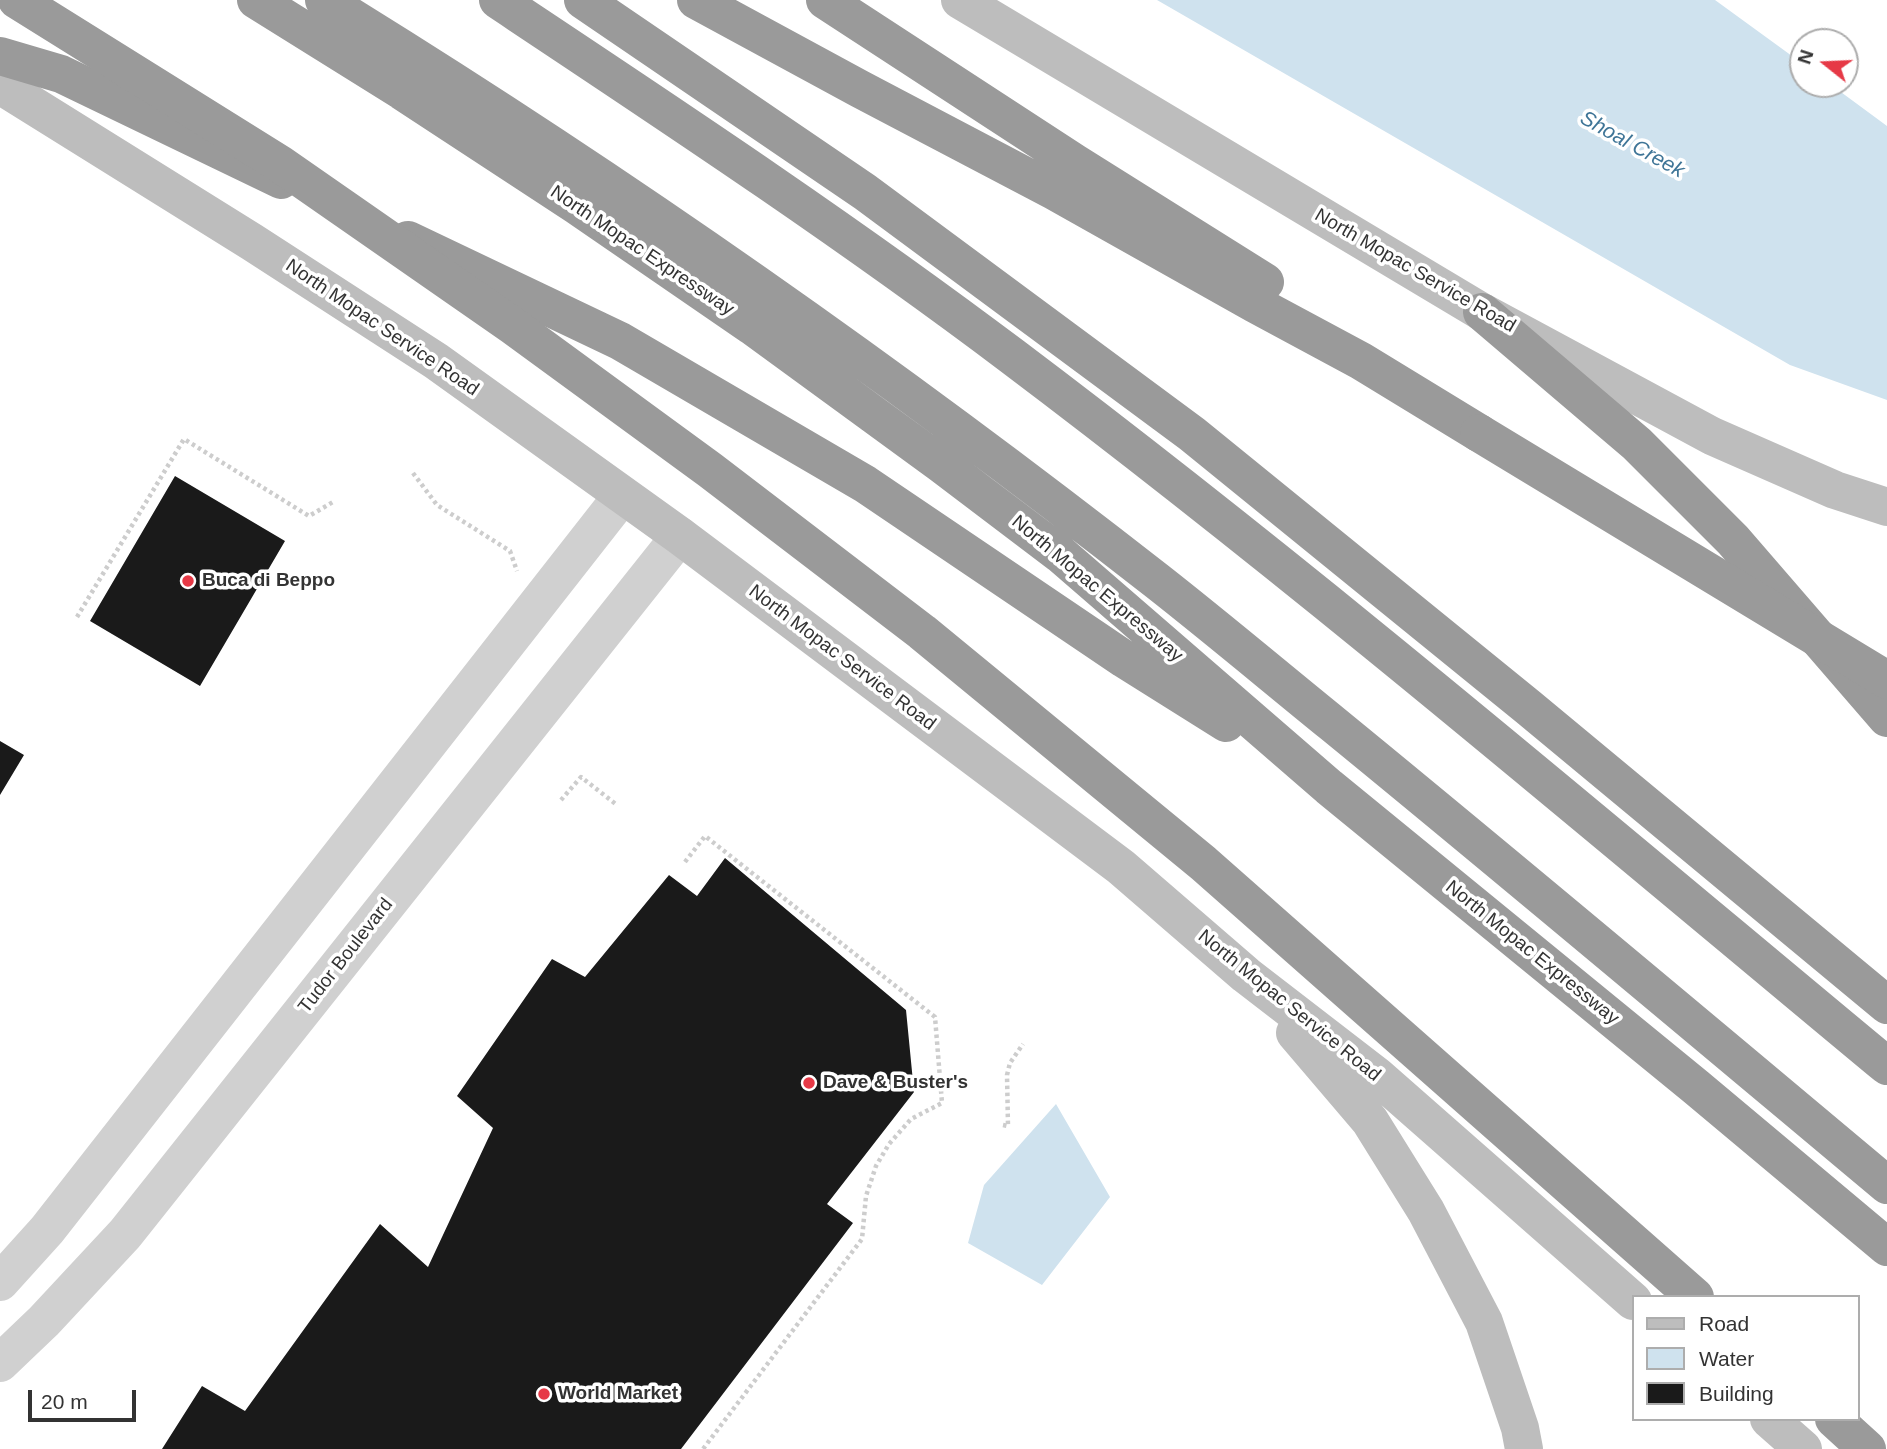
<!DOCTYPE html>
<style>
body{margin:0}
#map{position:relative;width:1887px;height:1449px;overflow:hidden;background:#fff;font-family:Arial,sans-serif}
canvas{display:block}
.legend{position:absolute;left:1632px;top:1295px;width:228px;height:126px;box-sizing:border-box;background:#fff;border:2px solid #adadad;margin:0;padding:9px 12px;list-style:none;font-size:21px;color:#333}
.legend li{display:flex;align-items:center;gap:14px;height:35px}
.legend b{width:35px;border:2px solid #adadad}
.north{position:absolute;left:1789px;top:28px;width:70px;height:70px;box-sizing:border-box;background:#fff;border:2px solid #adadad;border-radius:50%;rotate:288deg;font-size:19px;font-weight:700;line-height:28px;text-align:center;color:#333}
.north::after{content:'';display:block;margin:auto;width:24px;height:32px;background:#e63946;clip-path:polygon(50% 0,100% 100%,50% 72%,0 100%)}
.scale{position:absolute;left:28px;top:1390px;width:108px;height:32px;box-sizing:border-box;border:4px solid #333;border-top:0;padding-left:9px;font-size:21px;line-height:24px;white-space:nowrap;color:#333;-webkit-text-stroke:5px #fff;paint-order:stroke}
</style>
<div id="map">
<canvas width="1887" height="1449"></canvas>
<ul class="legend">
<li><b style="height:9px;background:#bdbdbd"></b>Road</li>
<li><b style="height:19px;background:#cfe2ee"></b>Water</li>
<li><b style="height:19px;background:#1a1a1a"></b>Building</li>
</ul>
<div class="north">N</div>
<div class="scale">20 m</div>
</div>
<script>
const ctx = document.querySelector('canvas').getContext('2d');
ctx.lineJoin = 'round';
function fillPath(path, color) { ctx.fillStyle = color; ctx.fill(path, 'evenodd'); }
function stroke(path, color, width, dash) { ctx.strokeStyle = color; ctx.lineWidth = width; ctx.lineCap = dash ? 'butt' : 'round'; ctx.setLineDash(dash || []); ctx.stroke(path); }
function label(font, color, halo, rows, align = 'center') {
  ctx.font = font + ' Arial,sans-serif'; ctx.lineWidth = 7; ctx.setLineDash([]); ctx.textBaseline = 'middle'; ctx.strokeStyle = halo; ctx.fillStyle = color; for (const [text, x, y, turn = 0] of rows) {
    ctx.save(); ctx.translate(x, y); ctx.rotate((+turn || 0) * Math.PI / 180); ctx.textAlign = isNaN(turn) ? turn : align; if (halo) ctx.strokeText(text, 0, 0); ctx.fillText(text, 0, 0); ctx.restore();
  }
}
fillPath(new Path2D(`
 M1157 0H1715L1803 64V84H1830L1887 126V400L1790 365Z
 M1056 1104 1110 1197 1042 1285 968 1243 984 1185Z`), '#cfe2ee');
fillPath(new Path2D(`
 M175 476 285 541 200 686 90 621Z
 M0 741 24 755 0 795Z
 M725 858 906 1010 914 1092 827 1204 853 1223 681 1449H162L202 1386 245 1411 380 1224 428 1267 493 1128 457 1096 552 959 585 977 669 875 697 896Z`), '#1a1a1a');
stroke(new Path2D(`
 M413 473 437 505 510 551 517 571
 M77 617 184 439 309 516 333 502
 M561 800 581 777 617 805
 M685 862 705 836 935 1017 942 1103 911 1119 889 1144 876 1166 866 1196 862 1239 703 1449
 M1003 1125 1008 1126 1007 1075 1010 1063 1023 1044`), '#cdcdcd', 4.5, [3.5, 3.5]);
stroke(new Path2D(`
 M0 1282 47 1230 622 496
 M0 1363 44 1321 125 1234 680 536`), '#d0d0d0', 38);
stroke(new Path2D(`
 M960 0 1482 312 1712 436 1835 490 1887 507
 M0 85 252 242 436 361 680 536 1121 867 1246 975 1377 1076 1633 1301
 M1295 1033 1370 1121 1426 1211 1484 1322 1520 1428 1524 1449
 M1769 1419 1803 1449`), '#bdbdbd', 38);
stroke(new Path2D(`
 M256 0 402 91 576 205 752 326 941 464 1060 554 1329 787 1696 1087 1887 1247
 M324 0C612 177 891 373 1157 581 1217 628 1275 677 1333 724 1519 876 1703 1031 1887 1185
 M498 0C671 115 845 230 1012 356 1312 582 1598 826 1887 1066
 M583 0 865 192 1192 434 1528 707 1887 1005
 M696 0 860 89 1054 191 1255 304 1361 361 1479 433
 M825 0 1075 163 1265 282
 M0 56 61 74 281 180
 M408 240 620 341 865 484 1124 659 1226 723
 M1482 312 1637 444 1733 540 1887 718
 M1834 1419 1867 1449`), '#9a9a9a', 38);
stroke(new Path2D(`
 M17 0 280 164 513 326 710 470 922 632 1203 863 1695 1297
 M1479 433 1887 680`), '#9a9a9a', 38);
for (const [x, y, r, color] of [
 [188,581,7,"#e63946"],
 [809,1083,7,"#e63946"],
 [544,1394,7,"#e63946"]
]) { const dot = new Path2D(); dot.arc(x, y, r, 0, 2 * Math.PI); ctx.fillStyle = color; ctx.fill(dot); stroke(dot, '#fff', 2.5); }
label('19px', '#333', '#fff', [
 ["North Mopac Expressway",642,251,34],
 ["North Mopac Service Road",1415,271,30],
 ["North Mopac Service Road",382,328,34],
 ["North Mopac Expressway",1097,589,40],
 ["North Mopac Service Road",842,658,37],
 ["North Mopac Expressway",1532,953,39],
 ["Tudor Boulevard",346,956,-52],
 ["North Mopac Service Road",1289,1006,39]
]);
label('bold 19px', '#333', '#fff', [
 ["Buca di Beppo",202,581],
 ["Dave & Buster's",823,1083],
 ["World Market",558,1394]
], 'left');
label('italic 21px', '#3f7597', '#fff', [
 ["Shoal Creek",1632,145,29]
]);
</script>
